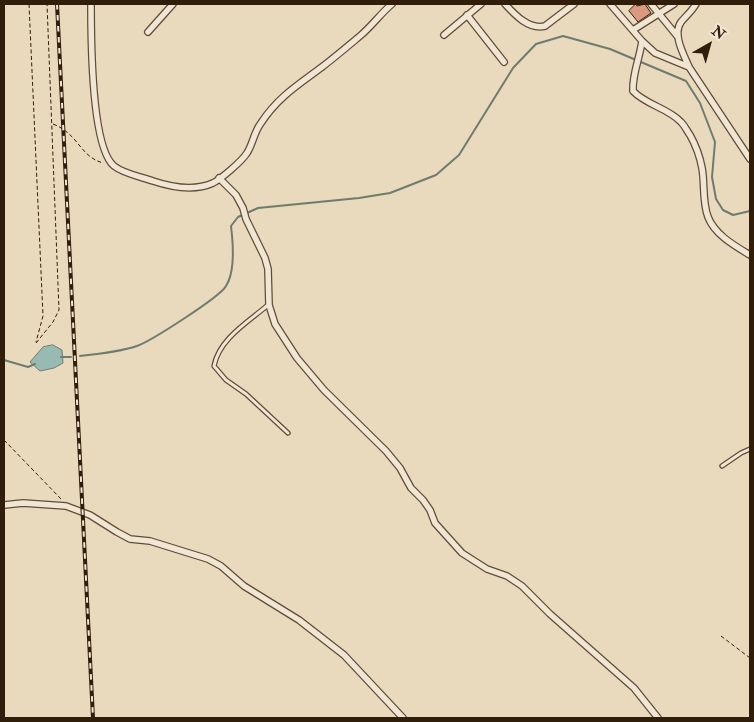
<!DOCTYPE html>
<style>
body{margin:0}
#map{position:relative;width:754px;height:722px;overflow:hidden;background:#e9d9bd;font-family:"IM FELL Double Pica",serif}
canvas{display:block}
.frame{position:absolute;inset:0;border:5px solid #311e0a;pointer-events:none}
.north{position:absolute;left:684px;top:20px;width:50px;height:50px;-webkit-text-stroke:4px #f1e6d4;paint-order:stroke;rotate:38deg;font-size:14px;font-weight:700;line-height:20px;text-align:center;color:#311e0a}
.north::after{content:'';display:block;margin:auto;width:18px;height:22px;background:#311e0a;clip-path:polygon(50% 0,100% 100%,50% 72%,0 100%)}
</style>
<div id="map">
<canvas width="754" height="722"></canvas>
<div class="frame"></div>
<div class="north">N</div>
</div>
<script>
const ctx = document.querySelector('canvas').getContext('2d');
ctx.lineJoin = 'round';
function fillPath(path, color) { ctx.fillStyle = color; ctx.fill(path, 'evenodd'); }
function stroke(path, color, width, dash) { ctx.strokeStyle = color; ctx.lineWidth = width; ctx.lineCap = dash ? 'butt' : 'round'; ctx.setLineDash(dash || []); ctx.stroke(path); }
const water = new Path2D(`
 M53 345 62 350 63 363 54 368 40 371 30 362 43 347Z`);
fillPath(water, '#97bab3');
stroke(water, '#6e7c6f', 1);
stroke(new Path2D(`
 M80 356C99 354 119 352 137 346 151 341 220 297 226 286 235 272 233 242 231 226L238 217 258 208 359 198 390 193 436 175 459 155 513 68 536 44 563 36 610 49 686 81 700 103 715 142 712 177 716 199 723 210 733 215 750 211
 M61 357H71
 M4 360 28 367 35 364`), '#6e7c6f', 2);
const building = new Path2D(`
 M636 4 637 6 645 4 651 13 638 22 629 11Z`);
fillPath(building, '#db997f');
stroke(building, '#311e0a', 1);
const lane = new Path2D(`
 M268 305C248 322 219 339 214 366L226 380 246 394 288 433
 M722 466 741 453 750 449`);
const street = new Path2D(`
 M91 4C91 35 91 147 114 166 124 174 142 177 153 181 171 187 195 191 213 183 221 179 242 161 247 153 253 144 254 132 261 123 278 97 298 85 322 67 335 57 348 46 360 36 372 26 381 13 392 4
 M505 4C515 15 529 30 545 26L574 4
 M610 4 642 41C640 57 632 75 633 91 646 105 668 108 681 122 685 126 687 131 690 135 695 144 700 157 702 168 705 184 702 201 708 217 715 235 735 246 750 255
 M651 4 678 37
 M696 4C692 11 686 16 681 22 672 34 684 55 689 67L750 159
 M467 15 504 62
 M633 30 674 4
 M148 32 173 4
 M444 35 481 4
 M642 41 655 53 689 67
 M219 178 236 195 243 208 246 219 265 258 268 269 269 305 275 324 297 358 324 390 386 451 400 468 411 488 423 500 430 510 435 523 462 553 487 569 507 576 522 586 550 614 634 688 658 718
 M4 505 23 503 66 506 90 515 117 532 130 539 150 541 208 559 221 566 244 586 299 620 344 655 403 718`);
stroke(lane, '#5f4d37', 5.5);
stroke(street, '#5f4d37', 8);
stroke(new Path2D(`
 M29 4 43 316 36 342
 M53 124C79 134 79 156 103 163
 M36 343 53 322 59 310 47 4
 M4 440 61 499
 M721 636 750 658`), '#311e0a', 1, [4, 2.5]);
stroke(lane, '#f1e6d4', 3);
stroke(street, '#f1e6d4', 5.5);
const rail = new Path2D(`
 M57 4 93 718`);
stroke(rail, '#311e0a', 4);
stroke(rail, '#f1e6d4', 2, [5.5]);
</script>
